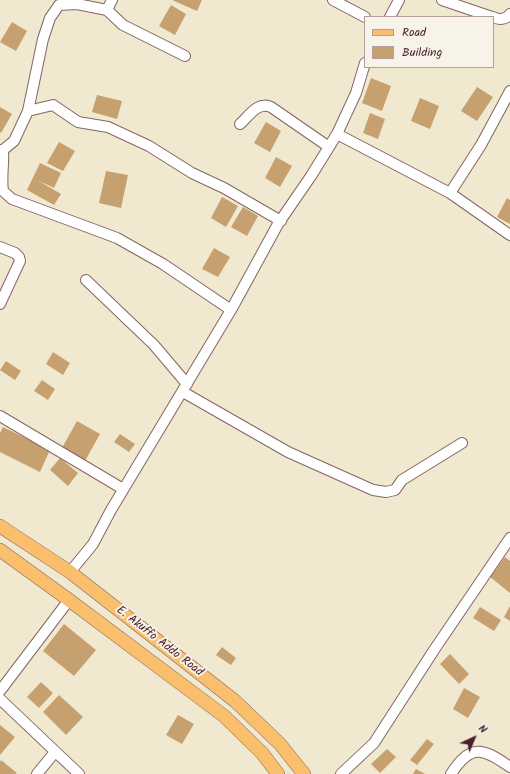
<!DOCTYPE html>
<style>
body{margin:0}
#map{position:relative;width:510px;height:774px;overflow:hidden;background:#f1e8d0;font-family:Kalam,sans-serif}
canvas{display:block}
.legend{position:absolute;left:364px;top:16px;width:130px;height:52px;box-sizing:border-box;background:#f7f3e8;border:1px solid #b29e9c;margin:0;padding:5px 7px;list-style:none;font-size:12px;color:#4a1f2b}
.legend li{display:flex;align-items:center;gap:8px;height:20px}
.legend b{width:20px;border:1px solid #b29e9c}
.north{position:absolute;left:454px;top:718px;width:40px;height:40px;-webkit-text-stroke:3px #f7f3e8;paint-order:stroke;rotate:44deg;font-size:11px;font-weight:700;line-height:16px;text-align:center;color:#4a1f2b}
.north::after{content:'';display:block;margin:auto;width:14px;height:18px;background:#4a1f2b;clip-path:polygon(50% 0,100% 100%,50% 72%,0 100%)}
</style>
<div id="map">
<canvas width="510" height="774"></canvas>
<ul class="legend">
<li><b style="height:5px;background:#f9bf6d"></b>Road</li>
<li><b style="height:11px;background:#c6a16f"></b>Building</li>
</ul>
<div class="north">N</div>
</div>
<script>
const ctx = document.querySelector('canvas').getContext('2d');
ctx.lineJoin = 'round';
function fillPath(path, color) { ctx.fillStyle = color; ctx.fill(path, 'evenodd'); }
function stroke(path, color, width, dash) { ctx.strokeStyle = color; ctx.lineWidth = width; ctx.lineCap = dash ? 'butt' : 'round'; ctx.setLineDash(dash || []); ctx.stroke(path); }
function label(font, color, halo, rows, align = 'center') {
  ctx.font = font + ' Kalam,sans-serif'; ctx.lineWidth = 4; ctx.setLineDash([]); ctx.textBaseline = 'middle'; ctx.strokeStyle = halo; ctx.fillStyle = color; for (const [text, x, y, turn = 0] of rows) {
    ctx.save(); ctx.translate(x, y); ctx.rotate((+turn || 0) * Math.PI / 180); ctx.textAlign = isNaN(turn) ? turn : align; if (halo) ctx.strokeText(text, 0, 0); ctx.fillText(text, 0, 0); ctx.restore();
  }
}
fillPath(new Path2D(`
 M172 0H202L197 11Z
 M171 5 186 14 175 35 159 26Z
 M12 22 27 31 16 51 0 42Z
 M371 78 391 86 382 111 362 103Z
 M477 87 493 97 477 121 461 111Z
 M97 95 122 101 117 119 92 112Z
 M420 98 439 106 430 129 411 121Z
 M0 107 12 114 1 133 0 132Z
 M370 113 385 119 378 139 363 133Z
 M266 122 281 131 270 152 254 143Z
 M59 142 75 151 63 171 47 163Z
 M276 157 292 166 280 187 265 178Z
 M40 163 61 173 54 188 37 180 61 194 54 205 27 190Z
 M106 171 128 175 121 208 99 203Z
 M222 197 238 206 226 227 211 218Z
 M507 198 510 200V224L497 217Z
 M243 207 258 216 247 236 231 227Z
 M214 248 230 257 218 277 202 269Z
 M53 352 70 363 63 375 46 364Z
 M6 361 21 371 15 380 0 370Z
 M42 380 55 389 48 400 34 391Z
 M77 421 100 434 85 461 62 448Z
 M3 427 50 450 40 472 0 452V433Z
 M120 434 135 444 129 452 114 442Z
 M60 458 78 473 68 486 50 470Z
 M505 557 510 561V593L490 577Z
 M510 606V621L504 617Z
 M480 607 501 620 494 631 473 618Z
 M64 624 96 650 74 676 43 651Z
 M222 647 236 658 231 665 216 655Z
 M450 654 469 674 459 684 440 664Z
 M41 682 53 693 39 708 27 697Z
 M464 688 480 697 468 718 453 709Z
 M59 695 83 717 66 735 43 712Z
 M178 715 194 724 182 744 166 735Z
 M0 725 15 737 0 755Z
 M427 739 434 744 417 765 410 760Z
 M387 749 396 757 380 773 371 764Z
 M1 760 17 773 15 774H0V762Z
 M416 769 425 774H413Z`), '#c6a16f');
const minor = new Path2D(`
 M333 0 365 17
 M442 0 492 17
 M107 10 123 25 185 56
 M390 17 399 0
 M493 17C499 20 506 20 510 14
 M28 111 53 105 78 122 108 127 149 146 192 173 224 188 281 221
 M240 124C249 116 258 101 271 107L329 147
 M337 134 450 193 510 235
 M0 150H3L14 141 28 111 43 39 50 18 59 5 77 4 107 10 112 0
 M3 150C4 164 1 177 3 191L12 199 117 238 163 264 231 310
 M450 193 481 145 510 91
 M0 247 15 253 19 257 20 261 0 304
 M86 280 154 345 187 384
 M183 392 288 452 373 490 386 492 395 490 402 480 462 443
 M0 416 123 489
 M70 572 93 544 111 510 231 310 278 224 311 176 337 134 356 93 365 63
 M0 691 69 600
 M0 699 79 774
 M37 774 55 752
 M341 774 374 743 434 650 510 538
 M451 774C471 743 483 748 510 767`);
const major = new Path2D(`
 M0 526 70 572 235 701 280 744 304 774
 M0 550 69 600 224 716 262 753 278 774`);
stroke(minor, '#846565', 12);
stroke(major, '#846565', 14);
stroke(minor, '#fff', 10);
stroke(major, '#f9bf6d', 13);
label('12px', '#4a1f2b', '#f7f3e8', [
 ["E. Akuffo Addo Road",159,642,38]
]);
</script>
